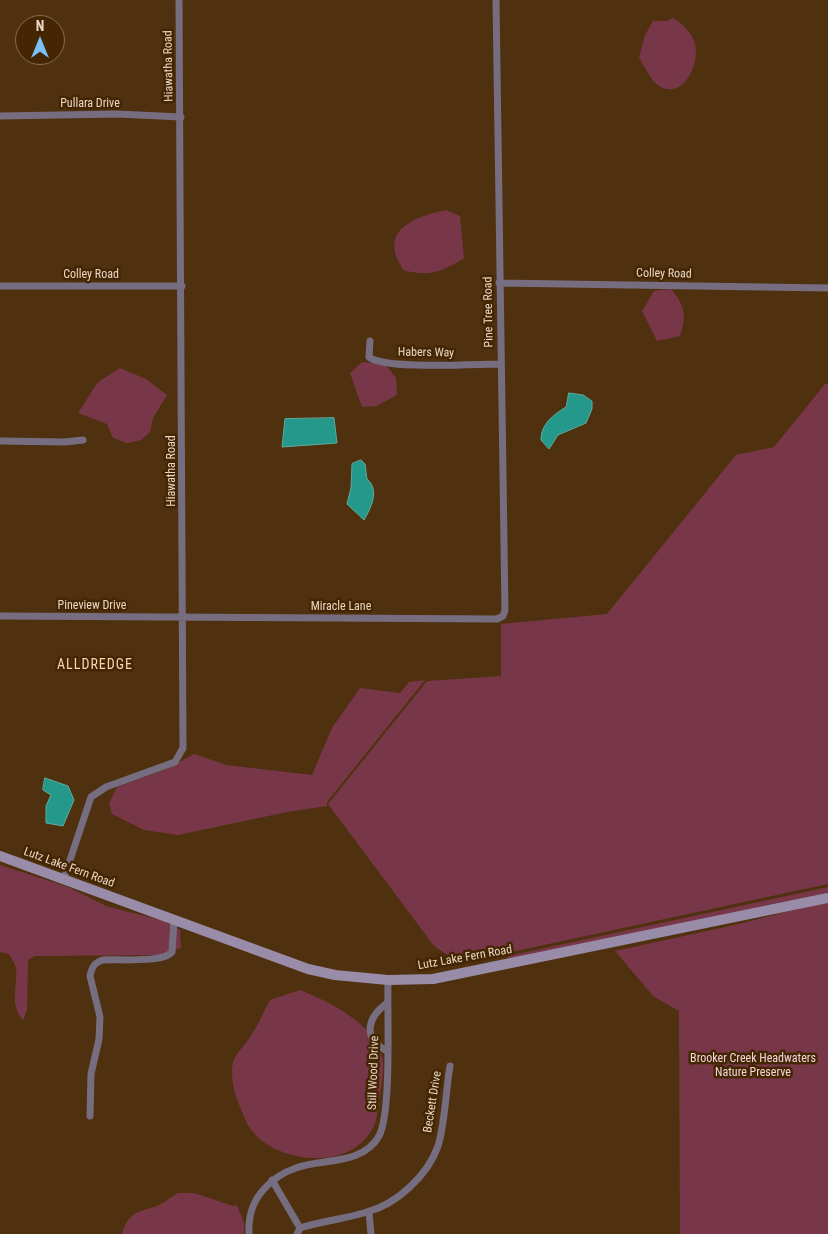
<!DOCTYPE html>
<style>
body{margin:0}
#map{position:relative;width:828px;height:1234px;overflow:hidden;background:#4f310f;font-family:"Roboto Condensed",sans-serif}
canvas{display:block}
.north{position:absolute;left:15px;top:15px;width:50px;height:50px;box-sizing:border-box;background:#442603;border:1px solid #866c50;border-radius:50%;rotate:0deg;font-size:14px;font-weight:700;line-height:20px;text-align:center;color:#e9d6c4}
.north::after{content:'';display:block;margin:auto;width:18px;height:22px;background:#7abff8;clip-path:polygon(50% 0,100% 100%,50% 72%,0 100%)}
</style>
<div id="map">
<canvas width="828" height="1234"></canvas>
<div class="north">N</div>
</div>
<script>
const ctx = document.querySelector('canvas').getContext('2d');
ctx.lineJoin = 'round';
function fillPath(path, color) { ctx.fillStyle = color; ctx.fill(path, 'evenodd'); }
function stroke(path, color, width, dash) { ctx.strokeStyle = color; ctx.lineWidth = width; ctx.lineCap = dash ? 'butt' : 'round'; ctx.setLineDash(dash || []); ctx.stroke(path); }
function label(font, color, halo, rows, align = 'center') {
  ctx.font = font + ' "Roboto Condensed",sans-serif'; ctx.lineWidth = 5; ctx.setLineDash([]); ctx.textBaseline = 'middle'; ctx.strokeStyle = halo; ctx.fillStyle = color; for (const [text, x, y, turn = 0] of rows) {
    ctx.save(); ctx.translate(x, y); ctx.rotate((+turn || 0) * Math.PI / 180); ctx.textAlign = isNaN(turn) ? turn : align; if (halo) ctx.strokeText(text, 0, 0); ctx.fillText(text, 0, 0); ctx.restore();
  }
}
fillPath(new Path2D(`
 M673 18C682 24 690 30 694 41 702 61 684 101 659 86 651 81 644 66 639 57L645 35 653 21H667Z
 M446 210 460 216 464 258C442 272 429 277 403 270 401 264 396 258 395 252 389 224 424 215 446 210Z
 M671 289C685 306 687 315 680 336L657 341 642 311 654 291Z
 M362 362 385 364 396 378 397 395 377 406 362 407 350 373Z
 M120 368 146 379 167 395 153 418 150 432 141 440 127 443 113 438 107 424 78 413 98 382Z
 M825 384H828V884L460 963 434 946 328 804 427 681 501 676V624L607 614 736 455 774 447Z
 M425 680 327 802V806L287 812 178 835 144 830 112 814 109 803 117 787 169 768 194 754 226 765 312 775 332 728 360 688 400 693 409 682Z
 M0 865 68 887 106 906 164 921 180 930 181 948 161 955 35 956 28 960 27 1010 23 1020C9 1005 18 987 16 968 15 964 11 958 9 954L0 952Z
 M828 887V895L509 960 508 956Z
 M828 901V1234H680L679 1011 653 996 615 951 739 924Z
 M300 990C330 1002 378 1025 383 1062 384 1073 381 1088 379 1100 377 1119 376 1129 361 1143 331 1171 262 1158 246 1121 238 1103 229 1082 233 1062 235 1054 246 1044 250 1037 258 1026 263 1013 270 1000Z
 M178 1193H194L233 1206 237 1205 244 1223V1234H122C128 1212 139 1212 157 1206 164 1203 171 1197 178 1193Z`), '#783748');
const water = new Path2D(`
 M569 393 583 395 592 401V409L586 423 558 435 549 449 541 440C541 424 553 415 566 407Z
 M334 418 337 443 282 447 285 419Z
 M361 460 365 464 367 479C380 490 371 508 364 520L347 504 351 488 352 464Z
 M45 778 68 786 74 800 63 826 46 823V806L51 795 43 790Z`);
fillPath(water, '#25988c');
stroke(water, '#60ab9d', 1);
stroke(new Path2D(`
 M0 116 117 114 181 117
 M499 283 828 288
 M0 286H182
 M370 341 369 357C384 370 476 364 501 364
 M0 441 65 442 83 440
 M0 616 497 619 503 616 505 610 496 0
 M64 878 91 797 106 787 175 762 183 748 179 0
 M387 1051C362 1038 367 1018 387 1003
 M90 1116 91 1074 99 1039 100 1017 90 976C92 967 94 963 103 960 118 959 163 963 172 952L174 920
 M272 1180 300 1228
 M369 1212 371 1234
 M249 1234C248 1217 253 1201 264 1189 273 1179 284 1172 296 1168 322 1158 362 1166 379 1136 392 1111 387 1013 388 980
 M297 1234 300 1228C322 1221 345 1219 367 1212 397 1204 428 1175 438 1146 445 1124 446 1089 450 1066`), '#766e80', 7);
stroke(new Path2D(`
 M0 856 308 969 335 975 388 980 433 979 828 898`), '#998ca9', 10);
label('12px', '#e9d6c4', '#442603', [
 ["Hiawatha Road",169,66,-91],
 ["Pullara Drive",90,104],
 ["Colley Road",664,274,1],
 ["Colley Road",91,275],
 ["Pine Tree Road",489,312,-91],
 ["Habers Way",426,353,1],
 ["Hiawatha Road",172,471,-90],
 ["Pineview Drive",92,606],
 ["Miracle Lane",341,607],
 ["Lutz Lake Fern Road",69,868,20],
 ["Lutz Lake Fern Road",465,958,-10],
 ["Still Wood Drive",374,1073,-88],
 ["Beckett Drive",433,1102,-81]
]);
label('12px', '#f0d5da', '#442603', [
 ["Brooker Creek Headwaters",753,1059],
 ["Nature Preserve",753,1073]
]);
ctx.letterSpacing = '1px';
label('14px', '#fbd4b0', '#442603', [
 ["ALLDREDGE",95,665]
]);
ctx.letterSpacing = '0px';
</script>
